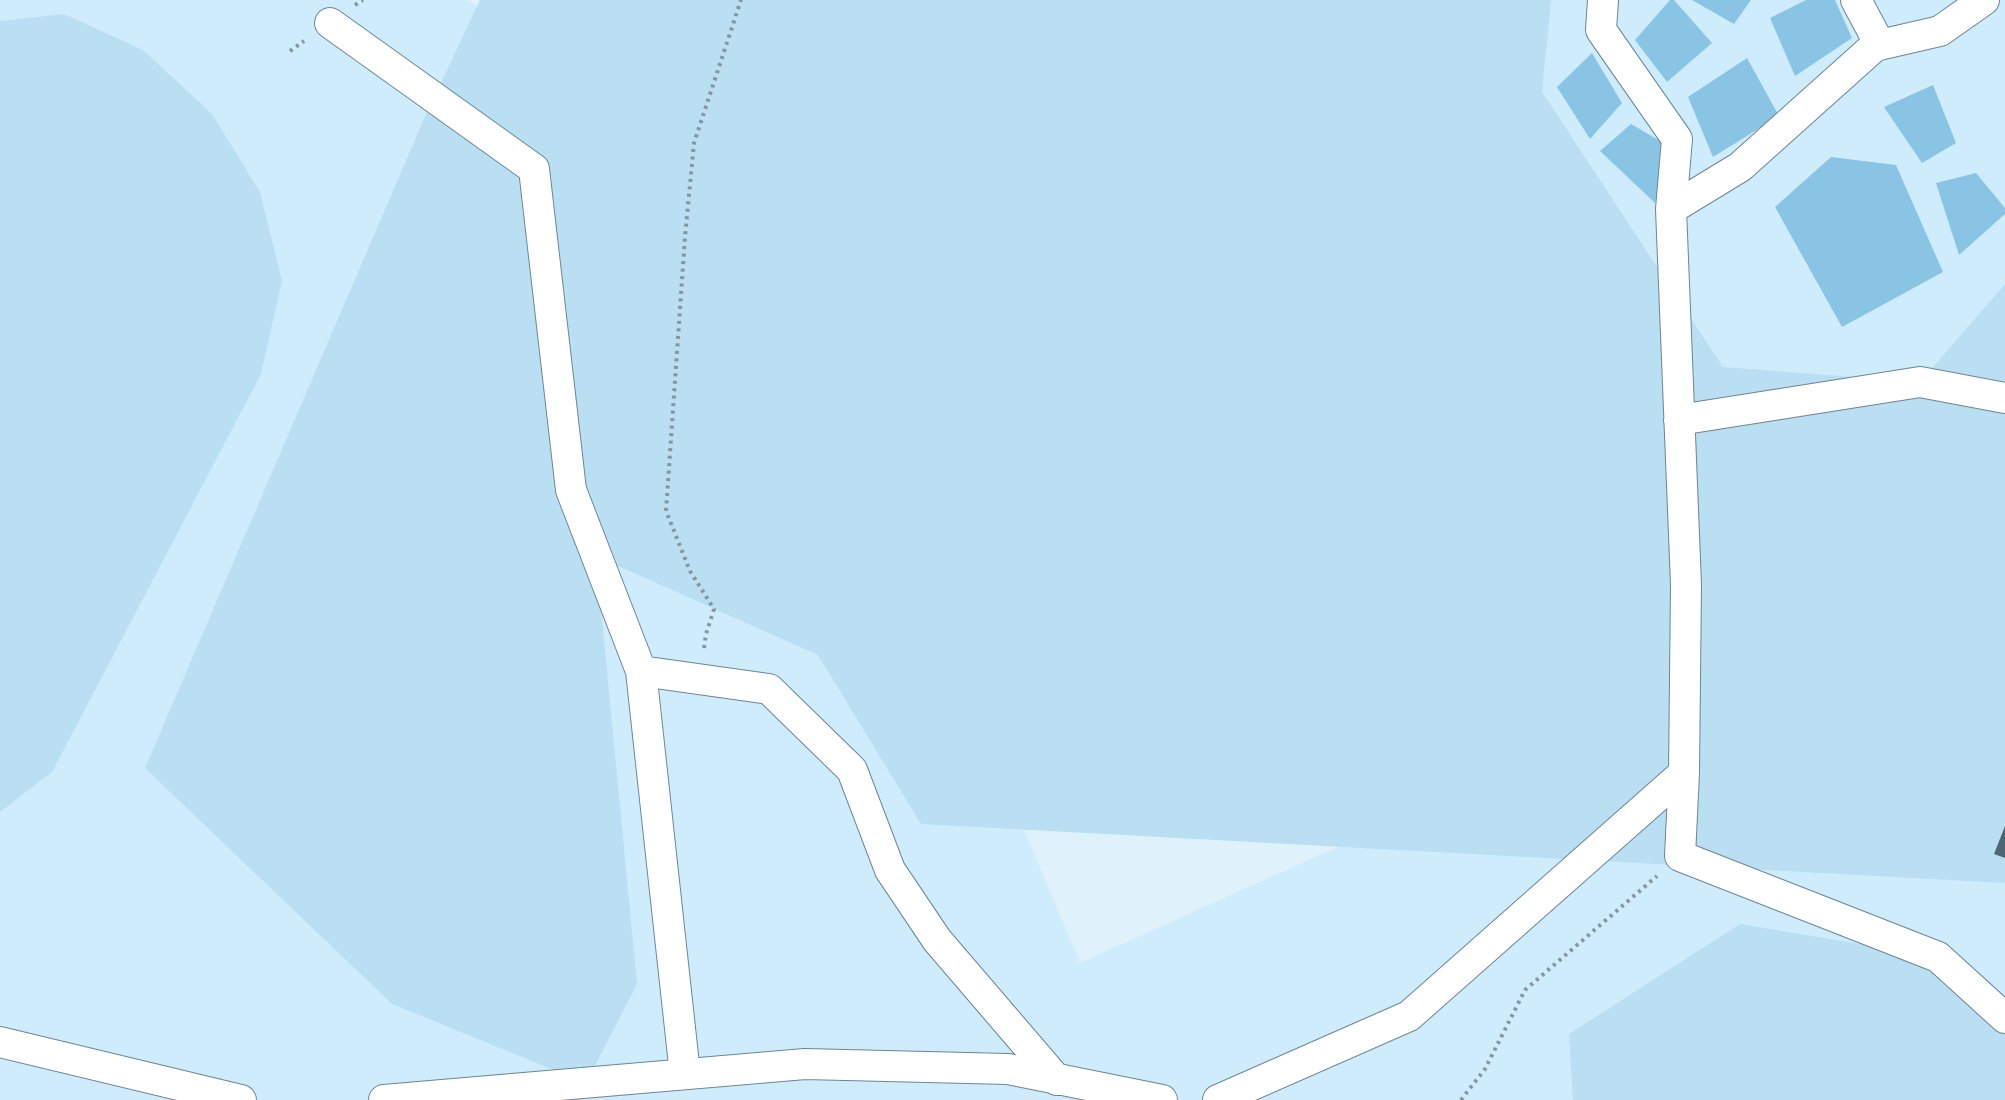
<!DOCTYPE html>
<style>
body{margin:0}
canvas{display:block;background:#dff1fb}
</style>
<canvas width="2005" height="1100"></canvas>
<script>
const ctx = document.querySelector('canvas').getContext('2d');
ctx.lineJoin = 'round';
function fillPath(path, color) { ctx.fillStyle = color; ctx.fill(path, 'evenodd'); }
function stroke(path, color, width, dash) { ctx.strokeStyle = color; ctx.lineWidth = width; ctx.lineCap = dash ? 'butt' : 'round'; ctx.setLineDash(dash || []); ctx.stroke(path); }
fillPath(new Path2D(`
 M0 0H467L589 62 837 383 1080 963 1497 775 1485 0H2005V1100H0Z`), '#cfecfd');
fillPath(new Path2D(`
 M480 0H1551L1542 92 1723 367 1920 382 2005 284V883L921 824 818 655 596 556 637 984 586 1083 392 1004 145 768 423 121Z
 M64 14 143 50 212 114 260 192 282 281 261 374 52 772 0 812V21Z
 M1740 924 1938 957 2005 1014V1100H1573L1569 1034Z`), '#badef2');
fillPath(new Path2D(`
 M1670 0H1674L1712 43 1667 82 1635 40Z
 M1692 0H1751L1734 24Z
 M1806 0H1835L1852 38 1795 76 1770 18Z
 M1592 53 1622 103 1590 139 1557 87Z
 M1747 58 1779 116 1713 157 1688 97Z
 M1933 85 1956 143 1922 163 1884 107Z
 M1631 124 1667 145 1655 203 1600 151Z
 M1831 157 1896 165 1943 272 1842 327 1775 207Z
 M1976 173 2005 208V214L1959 255 1936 183Z`), '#89c4e4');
fillPath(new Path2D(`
 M2005 826V858L1994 854Z`), '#4d6775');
const minor = new Path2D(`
 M1603 0 1601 30 1677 139 1671 209 1686 585 1684 773 1680 856 1938 957 2005 1018
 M1856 0 1880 45
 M330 23 534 169 571 490 641 671
 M1671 209 1740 167 1875 46 1940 31 1984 0
 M1679 420 1920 382 2005 398
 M0 1042 241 1100
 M685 1074 641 671 769 689 852 770 890 870 937 940 1057 1080
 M384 1100 805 1064 1008 1069 1162 1100
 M1218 1100 1409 1016 1684 773`);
stroke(minor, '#6b8695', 32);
stroke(new Path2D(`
 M355 5 363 0
 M290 51 304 41
 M704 648 706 634 714 609 690 571 666 511 685 237 694 143 741 0
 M1461 1100 1485 1069 1525 990 1657 876`), '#86959d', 4, [3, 4.5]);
stroke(minor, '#fff', 30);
</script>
